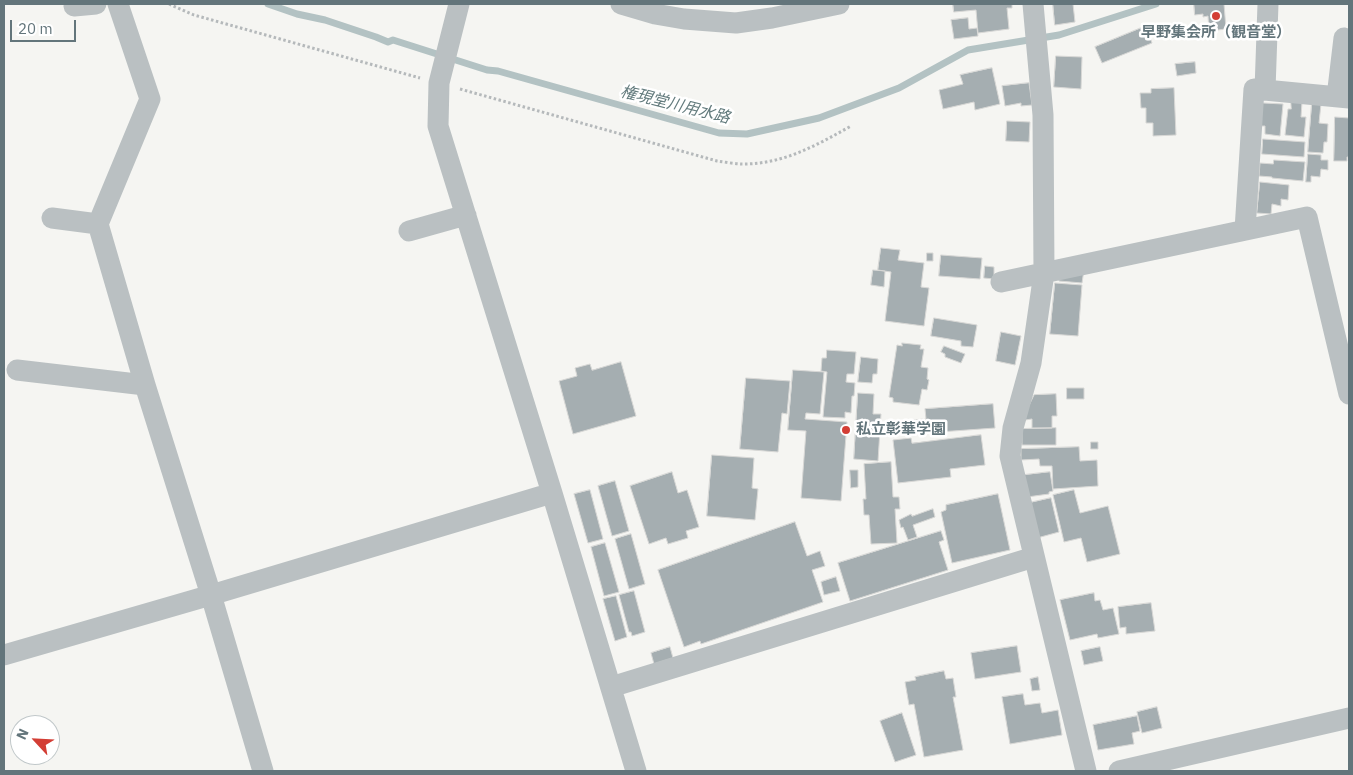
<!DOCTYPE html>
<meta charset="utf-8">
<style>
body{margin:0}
#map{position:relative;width:1353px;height:775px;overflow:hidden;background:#f5f5f2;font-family:"IBM Plex Sans",sans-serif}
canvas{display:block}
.frame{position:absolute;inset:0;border:5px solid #63757b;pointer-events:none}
.north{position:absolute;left:10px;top:715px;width:50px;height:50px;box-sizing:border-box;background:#fff;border:1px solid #c1c8ca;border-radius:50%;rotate:295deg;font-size:14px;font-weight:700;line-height:20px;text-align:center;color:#63757b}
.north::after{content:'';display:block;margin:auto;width:18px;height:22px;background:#d33e35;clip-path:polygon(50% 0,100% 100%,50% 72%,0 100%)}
.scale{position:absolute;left:10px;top:20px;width:66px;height:22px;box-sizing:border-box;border:2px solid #63757b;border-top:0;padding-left:6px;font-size:15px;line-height:18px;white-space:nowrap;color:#63757b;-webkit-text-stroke:4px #fff;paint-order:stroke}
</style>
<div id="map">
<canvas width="1353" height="775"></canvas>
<div class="frame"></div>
<div class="north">N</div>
<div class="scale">20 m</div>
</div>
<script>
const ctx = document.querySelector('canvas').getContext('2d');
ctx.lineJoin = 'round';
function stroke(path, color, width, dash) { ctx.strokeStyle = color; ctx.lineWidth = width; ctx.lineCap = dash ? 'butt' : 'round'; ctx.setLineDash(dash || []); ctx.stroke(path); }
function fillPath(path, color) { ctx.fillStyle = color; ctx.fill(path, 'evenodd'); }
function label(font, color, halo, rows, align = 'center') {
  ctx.font = font + ' "IBM Plex Sans","Noto Sans JP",sans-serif'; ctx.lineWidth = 5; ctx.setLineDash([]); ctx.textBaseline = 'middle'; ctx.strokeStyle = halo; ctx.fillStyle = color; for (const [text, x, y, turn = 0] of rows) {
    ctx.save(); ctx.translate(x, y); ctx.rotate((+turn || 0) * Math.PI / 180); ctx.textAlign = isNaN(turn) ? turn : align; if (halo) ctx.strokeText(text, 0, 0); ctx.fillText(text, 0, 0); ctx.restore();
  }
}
stroke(new Path2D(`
 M268 4 297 14 325 20 376 37 388 42 393 40 487 70 498 71 719 133 747 134 819 118 899 88 968 50 1059 35 1156 4`), '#b3c2c3', 7);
const building = new Path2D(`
 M953 4H1012V8H1007L1009 29 978 33 976 10 954 12Z
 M1053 4H1073L1075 22 1055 25Z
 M1194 4H1224L1226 29 1209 31 1208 16 1203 17V14L1195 15Z
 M968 18 969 29 977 28 978 36 954 39 951 20Z
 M1146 26 1152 43 1102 63 1095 47Z
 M1056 56 1082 57 1081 89 1054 87Z
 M1195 62 1196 73 1177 76 1175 64Z
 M992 68 1000 104 975 110 974 102 943 109 939 90 963 84 960 75Z
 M1029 83 1032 105 1021 106V103L1005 106 1002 86Z
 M1174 88 1176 135 1153 136V123H1146V108H1141L1140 93H1151V89Z
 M1291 101 1302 102 1301 117H1306L1304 137 1285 135 1288 109H1291Z
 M1263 103 1283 104 1280 136 1265 134V126H1261Z
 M1312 103 1321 104 1319 123 1328 124 1327 142H1324L1323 153 1308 152Z
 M1335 117 1349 118V157H1347V161H1334Z
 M1007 121 1030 122 1029 142 1006 141Z
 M1263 139 1305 142 1304 157 1262 154Z
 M1308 154 1321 155V160H1328V170L1321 169 1320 177 1311 176V182H1306Z
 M1274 160 1305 162 1303 181 1272 178V177L1259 176 1260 163 1273 164Z
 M1260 182 1289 185 1288 200 1281 199V206L1272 204 1271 214 1257 213Z
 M881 248 900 250 898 260 924 263 921 287 929 288 924 326 885 321 891 272 878 270Z
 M927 253H933V261H927Z
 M941 255 982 258 980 279 939 276Z
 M985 266 994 267V279L984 278Z
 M873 270 885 271 884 287 871 285Z
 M1084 270 1082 283 1059 281 1058 275Z
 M1055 283 1082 285 1078 336 1050 334Z
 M934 318 977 325 973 347 961 346V341L931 336Z
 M1001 332 1021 336 1015 365 996 361Z
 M902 343 921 345 920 349H924L921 367 928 368 927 379 929 380 927 390 922 389 919 405 893 402V398L889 397 897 345 902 346Z
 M944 346 965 354 961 363 945 357V354L941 352Z
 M827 350 856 352 854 374H847L846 382 855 383 854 396H852L851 413 845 412V418L823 417 827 372 821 371 822 358H826Z
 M861 357 878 359 877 374H873L872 383 858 382Z
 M621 362 636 416 573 434 559 381 577 376 575 368 590 364 592 370Z
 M793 370 824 372 820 414 806 413 805 419 847 422 841 501 801 498 806 431 788 430Z
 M746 378 790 381 787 414 782 413 778 452 740 449Z
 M1067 388H1084V399H1067Z
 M858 393 874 394 873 414H881L878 461 854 459Z
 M1056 394 1057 416H1052V428H1032V419L1025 420V414L1034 395Z
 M993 404 995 428 911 434 910 420 926 419 925 409Z
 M1056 428V445H1022V429Z
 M981 435 985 465 950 469 951 477 898 483 893 440 911 438 912 443Z
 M1091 442H1098V449H1091Z
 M1079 447 1080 461 1097 460 1098 486 1053 489 1052 466H1040L1039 459 1021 460V449Z
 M712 455 754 458 752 488 758 489 755 520 707 516Z
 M891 462 893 497H899L900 509H895L897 543 871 544 869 515H864L863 499H866L864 464Z
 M850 470H858V487L851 488Z
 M672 472 678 493 687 490 699 527 686 531 688 538 668 544 666 538 649 544 630 486Z
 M1050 472 1053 491 1049 492V494L1027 497 1024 475Z
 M615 481 629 531 612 536 598 486Z
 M590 490 603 539 588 543 574 494Z
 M1074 490 1080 513 1108 506 1120 554 1087 562 1081 538 1064 542 1053 495Z
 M998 494 1010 550 952 563 941 512 946 510V505Z
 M1051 498 1059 532 1037 538 1029 503Z
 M933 509 935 517 913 525 917 537 908 540 903 527 901 528 899 520 911 514 912 516Z
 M795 522 807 556 820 551 825 566 812 570 823 602 701 644 700 641 684 647 658 570Z
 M941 531 944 540 939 542 948 570 850 601 838 563Z
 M631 534 645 584 629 589 615 539Z
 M605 543 619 592 604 596 591 547Z
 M836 577 840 591 824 595 821 582Z
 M634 591 645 632 632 636 631 632H629L619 595Z
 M1094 593 1095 601 1100 600 1103 610 1113 608 1119 634 1098 638 1097 634 1070 640 1060 600Z
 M616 596 627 637 615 641 603 599Z
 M1151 603 1155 631 1126 634V627L1120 628 1118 607Z
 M1017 646 1021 672 975 679 971 653Z
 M670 647 673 658 654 664 651 653Z
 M1100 647 1103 661 1084 665 1081 651Z
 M944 671 946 679 953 678 956 697H953L963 750 924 757 914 704 909 705 905 682 916 680 915 677Z
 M1038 677 1040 690 1032 691 1030 679Z
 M1023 694 1025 705 1040 703 1042 713 1058 710 1062 735 1010 744 1002 697Z
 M1157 707 1162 728 1142 733 1137 712Z
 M902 713 916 755 895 762 880 721Z
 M1137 716 1140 731 1132 733 1134 744 1098 750 1093 725Z`);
fillPath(building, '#a5aeb1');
stroke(building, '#d7d7d5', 1);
stroke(new Path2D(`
 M169 4 194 15 420 78
 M460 89 717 161C725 162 735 164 743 164 784 164 817 145 851 126`), '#b5b9bb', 3, [2.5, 2.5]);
stroke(new Path2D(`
 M118 4 150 99 98 224 145 385 211 595 263 771
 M459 4 439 83 438 126 552 493 636 771
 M621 4 655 14 684 19 736 23 772 18 839 4
 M1033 4 1043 115 1044 273 1031 363 1013 428 1010 456 1086 771
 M74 6 96 4
 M1265 90 1268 4
 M1337 97 1344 38
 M52 218 98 224
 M1245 230 1254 89 1349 98
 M409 231 466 215
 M1001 282 1307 217 1349 394
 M17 370 145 385
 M4 655 211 595 552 493
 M611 687 1034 557
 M1119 771 1349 718`), '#bac0c2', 21);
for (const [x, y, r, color] of [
 [1216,16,5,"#d33e35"],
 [846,430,5,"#d33e35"]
]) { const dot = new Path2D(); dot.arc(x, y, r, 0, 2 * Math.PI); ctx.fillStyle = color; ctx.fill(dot); stroke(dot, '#fff', 2); }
label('bold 15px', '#63757b', '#fff', [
 ["早野集会所（観音堂）",1216,33],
 ["私立彰華学園",856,430,"left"]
]);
label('italic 16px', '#637b7d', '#fff', [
 ["権現堂川用水路",675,105,14]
]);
</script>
